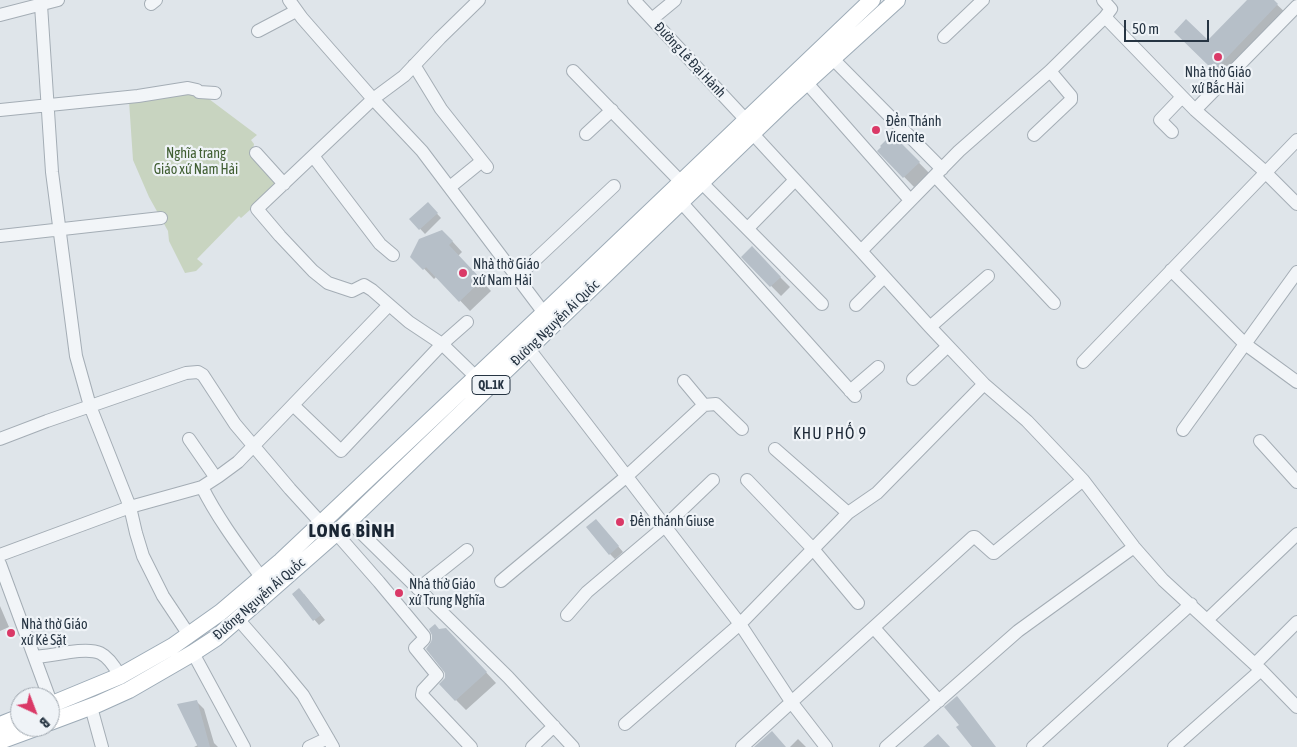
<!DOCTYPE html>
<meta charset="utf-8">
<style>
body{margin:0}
#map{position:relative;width:1297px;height:747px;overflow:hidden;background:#dfe5ea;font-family:"Asap Condensed",sans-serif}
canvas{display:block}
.north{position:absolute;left:10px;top:687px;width:50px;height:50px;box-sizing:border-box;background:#eff3f7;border:1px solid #9fa7af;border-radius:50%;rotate:137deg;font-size:14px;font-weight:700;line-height:20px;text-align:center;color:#273543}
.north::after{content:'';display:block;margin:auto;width:18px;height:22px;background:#da3967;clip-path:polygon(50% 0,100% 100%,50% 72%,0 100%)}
.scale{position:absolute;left:1124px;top:20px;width:85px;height:22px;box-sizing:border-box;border:2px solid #273543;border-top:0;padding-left:6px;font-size:15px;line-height:18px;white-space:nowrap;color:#273543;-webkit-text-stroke:4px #eff3f7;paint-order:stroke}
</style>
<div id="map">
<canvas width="1297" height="747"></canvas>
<div class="north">B</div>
<div class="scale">50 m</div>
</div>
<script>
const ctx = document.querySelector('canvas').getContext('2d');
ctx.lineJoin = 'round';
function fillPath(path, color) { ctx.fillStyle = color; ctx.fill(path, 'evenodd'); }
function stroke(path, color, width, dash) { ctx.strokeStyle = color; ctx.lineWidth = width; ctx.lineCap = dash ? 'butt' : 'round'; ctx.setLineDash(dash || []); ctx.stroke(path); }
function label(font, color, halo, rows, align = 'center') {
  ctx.font = font + ' "Asap Condensed",sans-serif'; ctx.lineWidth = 4.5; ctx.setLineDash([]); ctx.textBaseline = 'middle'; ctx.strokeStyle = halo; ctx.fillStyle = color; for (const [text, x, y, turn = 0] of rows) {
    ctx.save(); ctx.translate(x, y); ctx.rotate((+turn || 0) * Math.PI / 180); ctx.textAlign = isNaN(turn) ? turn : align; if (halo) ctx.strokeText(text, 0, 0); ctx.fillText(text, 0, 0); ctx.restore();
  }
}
fillPath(new Path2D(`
 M187 92 205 96 257 135 251 140 254 144 252 155 279 184 241 218 239 216 197 259 203 264 196 271 185 273 169 241 168 231 149 197 133 160 129 101Z`), '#c8d4c0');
fillPath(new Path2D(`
 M1249 0H1272L1288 15 1225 80 1175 32 1208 42Z
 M892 135 929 173 914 187 879 151Z
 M428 204 441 218 425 234 411 219Z
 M452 241 462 252 458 256 491 291 470 311 437 276 434 279 412 256Z
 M751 248 790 287 781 296 743 257Z
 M600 525 623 552 615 559 610 554Z
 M304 594 325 620 319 625 293 595Z
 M0 606 9 627 0 631Z
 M439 630 456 640 496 683 466 710 456 700 446 678Z
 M196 701 204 709 214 743 218 747H194L198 745Z
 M798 739 806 747H790Z`), '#0003');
fillPath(new Path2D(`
 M1247 0H1274L1278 4 1214 71 1174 32 1186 19 1208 40Z
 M892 134 920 162 903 178 877 151 881 147 880 146Z
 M428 202 438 213 419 230 409 219Z
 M442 230 453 241 449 245 482 280 459 302 426 267 423 270 410 257 419 239Z
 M752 246 781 277 770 287 741 257Z
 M596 519 619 546 609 555 586 527Z
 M299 588 321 615 313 621 292 594Z
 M435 624 439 629 446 628 487 672 455 701 439 684 445 678V673L426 649 431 642 432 639V635L429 629Z
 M957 696 971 714 996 747H972L956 727 959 725 944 707Z
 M197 700 210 747H198L177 704Z
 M772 731 786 747H754Z
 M938 734 950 747H923Z`), '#b6bfc8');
const minor = new Path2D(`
 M289 0 302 18 373 99 422 151 544 313
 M634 0 746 120
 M151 4 156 0
 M41 5 52 172 76 356 90 406 130 507 136 533 143 556 163 596 189 635
 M0 15 58 0
 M1105 17 1195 110 1262 169 1297 204
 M652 19 675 0
 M258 31 296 11
 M944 37 983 0
 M832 58 942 169
 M414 65 441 109 487 167
 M573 71 681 182
 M806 82 910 200
 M0 110 138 96 188 88 197 90 199 92 215 93
 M1195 110 1297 6
 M1172 132 1160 120 1182 97
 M752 133 861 251 930 327 984 384 1027 421 1083 480 1134 547 1163 580 1261 670 1297 707
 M586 134 612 110
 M1034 135 1071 100V96L1050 71
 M256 153 284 184
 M313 156 380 244 393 255
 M935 176 1054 303
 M702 183 822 304
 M450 187 482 161
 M681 202 855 396
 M748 228 795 180
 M0 236 161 218
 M861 251 959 151 1050 71 1105 17 1111 9 1103 0
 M1171 270 1245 344 1297 382
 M517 277 614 186
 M856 305 884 277
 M930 327 988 276
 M529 349 740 624 792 703 826 747
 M1083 362 1297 140
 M476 377 442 344 409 322 372 290 364 285 352 291 328 283 313 271 280 236 257 209 373 99 404 76 440 38 479 0
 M913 379 948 346
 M684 381 704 405
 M850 391 878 367
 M293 405 341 451 442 344 467 322
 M1183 430 1297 272
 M0 439 47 421 186 373 198 372 203 375 235 424 290 489 321 523
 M189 439 216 478
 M1260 441 1297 482
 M775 449 848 513
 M747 480 813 549 858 603
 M202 487C218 519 240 548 261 577
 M349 521 508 677 573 747
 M336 533 379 582 424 636V639L415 648 437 675 423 690 422 695 471 747
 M0 555 130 507 202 487 219 476 238 462 389 305
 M0 564 49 697
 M501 581 627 476 704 405 716 404 742 429
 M418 589 467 550
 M567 615 587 592 665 526 713 480
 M238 619 279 666 303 695 333 747
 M1207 620 1297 534
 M874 628 939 701
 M193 653 244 747
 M35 657C47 656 58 654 70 652 98 648 106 651 120 676
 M1255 664 1297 622
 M91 707 102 747
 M625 724 740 624 848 513 877 493 984 384
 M309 747 328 738
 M532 747 554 726
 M742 747 973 537H975L993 553H994L1083 480
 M886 747 1018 631 1134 547
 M1033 747 1191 604
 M1174 747 1261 670`);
const major = new Path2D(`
 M50 705 120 676 173 646 221 612 281 561 544 313 872 0
 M50 722 98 704 129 690 193 653 216 638 262 598 345 525 789 98 897 0
 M0 725 20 717
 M0 741 38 727`);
stroke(minor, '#a4adb5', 14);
stroke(major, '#9dabb7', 18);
stroke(minor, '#f2f5f8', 12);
stroke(major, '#fff', 16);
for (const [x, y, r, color] of [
 [1218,57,5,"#da3967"],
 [876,130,5,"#da3967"],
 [463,273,5,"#da3967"],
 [620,522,5,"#da3967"],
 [399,593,5,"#da3967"],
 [11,633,5,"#da3967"]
]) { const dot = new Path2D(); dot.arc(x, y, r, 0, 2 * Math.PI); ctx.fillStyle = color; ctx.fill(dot); stroke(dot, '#eff3f7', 2); }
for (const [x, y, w] of [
 [491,385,38]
]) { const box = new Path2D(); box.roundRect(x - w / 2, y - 9.5, w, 19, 4); ctx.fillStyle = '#eff3f7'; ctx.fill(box); stroke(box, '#273543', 1); }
label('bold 12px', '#273543', null, [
 ["QL.1K",491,385]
]);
label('14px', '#273543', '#eff3f7', [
 ["Đường Lê Đại Hành",690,60,47],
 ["Đường Nguyễn Ái Quốc",555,323,-44],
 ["Đường Nguyễn Ái Quốc",259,599,-41]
]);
label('14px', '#273543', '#eff3f7', [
 ["Nhà thờ Giáo",1218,73,"center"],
 ["xứ Bắc Hải",1218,89,"center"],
 ["Đền Thánh",886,122],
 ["Vicente",886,138],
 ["Nhà thờ Giáo",473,265],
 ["xứ Nam Hải",473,281],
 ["Đền thánh Giuse",630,522],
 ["Nhà thờ Giáo",409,585],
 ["xứ Trung Nghĩa",409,601],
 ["Nhà thờ Giáo",21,625],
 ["xứ Kẻ Sặt",21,641]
], 'left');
label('14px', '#415f33', '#eff3f7', [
 ["Nghĩa trang",196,154],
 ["Giáo xứ Nam Hải",196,170]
]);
ctx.letterSpacing = '1px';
label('16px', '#192533', '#eff3f7', [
 ["KHU PHỐ 9",830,434]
]);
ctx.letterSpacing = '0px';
ctx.letterSpacing = '1px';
label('bold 19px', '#192533', '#eff3f7', [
 ["LONG BÌNH",352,531]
]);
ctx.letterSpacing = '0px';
</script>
